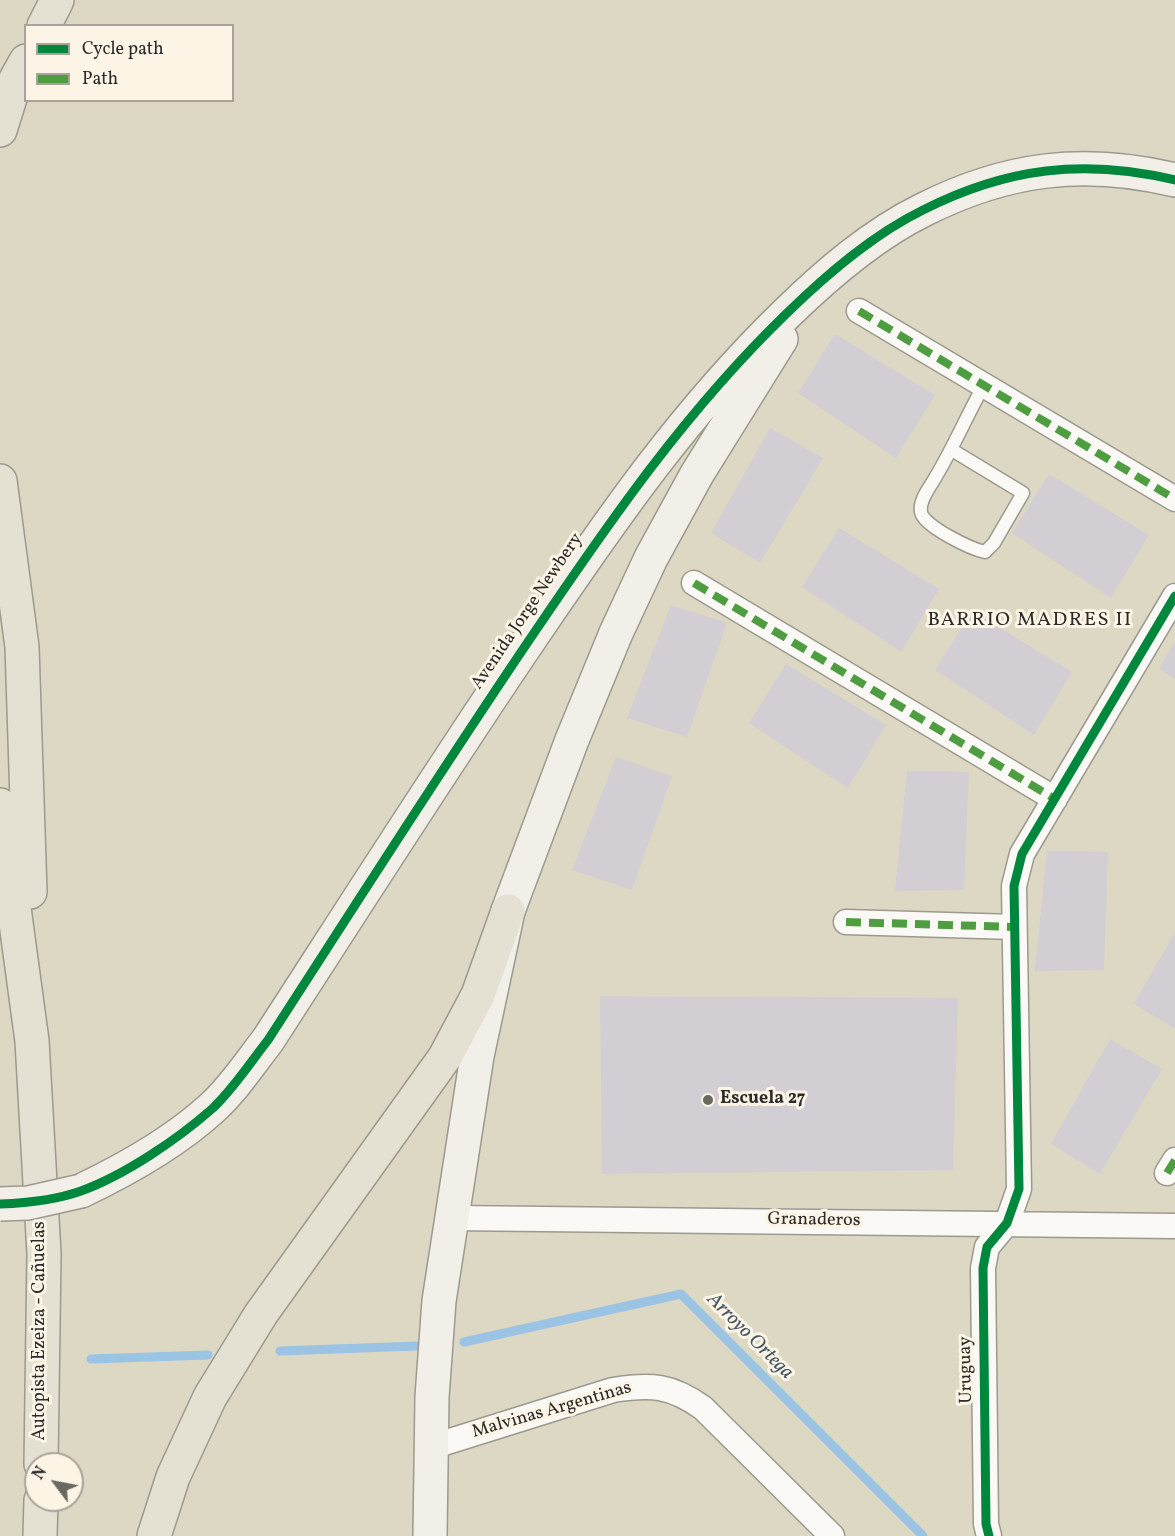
<!DOCTYPE html>
<meta charset="utf-8">
<style>
body{margin:0}
#map{position:relative;width:1175px;height:1536px;overflow:hidden;background:#dcd8c4;font-family:Vollkorn,serif}
canvas{display:block}
.legend{position:absolute;left:24px;top:24px;width:210px;height:78px;box-sizing:border-box;background:#fcf5e5;border:2px solid #a8a49b;margin:0;padding:8px 10px;list-style:none;font-size:18px;color:#2b2b2b}
.legend li{display:flex;align-items:center;gap:12px;height:30px}
.legend b{width:30px;border:2px solid #a8a49b}
.north{position:absolute;left:24px;top:1452px;width:60px;height:60px;box-sizing:border-box;background:#fcf5e5;border:2px solid #a8a49b;border-radius:50%;rotate:302deg;font-size:16px;font-weight:700;line-height:24px;text-align:center;color:#2b2b2b}
.north::after{content:'';display:block;margin:auto;width:21px;height:27px;background:#696861;clip-path:polygon(50% 0,100% 100%,50% 72%,0 100%)}
</style>
<div id="map">
<canvas width="1175" height="1536"></canvas>
<ul class="legend">
<li><b style="height:8px;background:#00873e"></b>Cycle path</li>
<li><b style="height:8px;background:#4f9d41"></b>Path</li>
</ul>
<div class="north">N</div>
</div>
<script>
const ctx = document.querySelector('canvas').getContext('2d');
ctx.lineJoin = 'round';
function stroke(path, color, width, dash) { ctx.strokeStyle = color; ctx.lineWidth = width; ctx.lineCap = dash ? 'butt' : 'round'; ctx.setLineDash(dash || []); ctx.stroke(path); }
function fillPath(path, color) { ctx.fillStyle = color; ctx.fill(path, 'evenodd'); }
function label(font, color, halo, rows, align = 'center') {
  ctx.font = font + ' Vollkorn,serif'; ctx.lineWidth = 6; ctx.setLineDash([]); ctx.textBaseline = 'middle'; ctx.strokeStyle = halo; ctx.fillStyle = color; for (const [text, x, y, turn = 0] of rows) {
    ctx.save(); ctx.translate(x, y); ctx.rotate((+turn || 0) * Math.PI / 180); ctx.textAlign = isNaN(turn) ? turn : align; if (halo) ctx.strokeText(text, 0, 0); ctx.fillText(text, 0, 0); ctx.restore();
  }
}
stroke(new Path2D(`
 M464 1342 681 1294 923 1536
 M280 1351 417 1346
 M91 1359 208 1355`), '#9bc3e3', 9);
fillPath(new Path2D(`
 M835 334 935 395 896 458 798 393Z
 M770 428 823 458 760 563 711 533Z
 M1049 474 1149 535 1111 598 1012 533Z
 M839 528 939 589 901 652 802 587Z
 M671 605 727 623 687 737 627 718Z
 M972 611 1072 672 1034 735 935 670Z
 M1175 641V679L1159 669Z
 M786 664 886 725 848 788 749 723Z
 M616 757 672 776 632 890 572 870Z
 M907 771 969 772 964 890 895 891Z
 M1047 851 1108 852 1104 970 1035 971Z
 M1175 932V1029L1134 1004Z
 M600 996 958 998 953 1170 602 1174Z
 M1110 1039 1162 1069 1100 1174 1051 1144Z`), '#d3ced4');
const lane = new Path2D(`
 M952 450 1023 493 994 543 985 552C971 549 923 526 921 512 919 502 927 491 932 483 952 451 966 417 984 385`);
const street = new Path2D(`
 M859 311 1175 499
 M694 583 1055 799
 M846 922 1014 927
 M1167 1173 1175 1160
 M452 1218 1175 1226
 M431 1447 613 1390C651 1384 671 1385 703 1408L832 1536
 M989 1536 986 1524 983 1268 987 1247 1007 1223 1019 1189 1014 886 1022 854 1175 596`);
const secondary = new Path2D(`
 M81 1191C127 1169 174 1143 212 1108 234 1088 250 1063 268 1040 356 904 443 767 534 633 612 518 686 411 786 314 826 275 872 235 923 210 1006 168 1084 158 1175 180
 M430 1536 432 1397 439 1301 477 1056 508 911 572 740 616 633 651 558 697 474 781 339`);
const highway = new Path2D(`
 M44 26 57 0
 M0 130 16 79 26 61
 M0 481 22 647 30 892
 M0 805 32 1041 44 1254 41 1464
 M40 1536 41 1500
 M154 1536 173 1477 210 1397 261 1314 445 1057 478 995 508 911`);
stroke(lane, '#9c998e', 15);
stroke(street, '#9c998e', 27);
stroke(secondary, '#9c998e', 36);
stroke(highway, '#9c998e', 36);
stroke(lane, '#faf9f6', 12);
stroke(street, '#faf9f6', 24);
stroke(secondary, '#f1efe8', 33);
stroke(highway, '#e4e0d2', 33);
const secondaryBridge = new Path2D(`
 M0 1204 28 1203 81 1191`);
stroke(secondaryBridge, '#9c998e', 36, []);
stroke(secondaryBridge, '#f1efe8', 33);
stroke(new Path2D(`
 M859 311 1175 499
 M694 583 1055 799
 M846 922 1014 927
 M1167 1173 1175 1160`), '#4f9d41', 8, [15, 8]);
stroke(new Path2D(`
 M0 1204C27 1203 56 1200 81 1191 125 1175 178 1139 213 1108 234 1088 250 1063 268 1040 356 904 443 767 534 633 612 518 686 411 786 314 826 275 872 235 923 210 1006 168 1084 158 1175 180
 M989 1536 986 1524 983 1268 987 1247 1007 1223 1019 1189 1014 886 1022 854 1175 596`), '#00873e', 9);
for (const [x, y, r, color] of [
 [708,1100,6,"#696861"]
]) { const dot = new Path2D(); dot.arc(x, y, r, 0, 2 * Math.PI); ctx.fillStyle = color; ctx.fill(dot); stroke(dot, '#fcf5e5', 2); }
label('18px', '#2b2b2b', '#fcf5e5', [
 ["Avenida Jorge Newbery",528,612,-56],
 ["Granaderos",814,1221,1],
 ["Autopista Ezeiza - Cañuelas",41,1331,-90],
 ["Uruguay",967,1370,-91],
 ["Malvinas Argentinas",552,1411,-16]
]);
label('bold 18px', '#2b2b2b', '#fcf5e5', [
 ["Escuela 27",720,1100]
], 'left');
ctx.letterSpacing = '1.5px';
label('20px', '#2b2b2b', '#fcf5e5', [
 ["BARRIO MADRES II",1030,621]
]);
ctx.letterSpacing = '0px';
label('italic 20px', '#445666', '#fcf5e5', [
 ["Arroyo Ortega",749,1337,45]
]);
</script>
